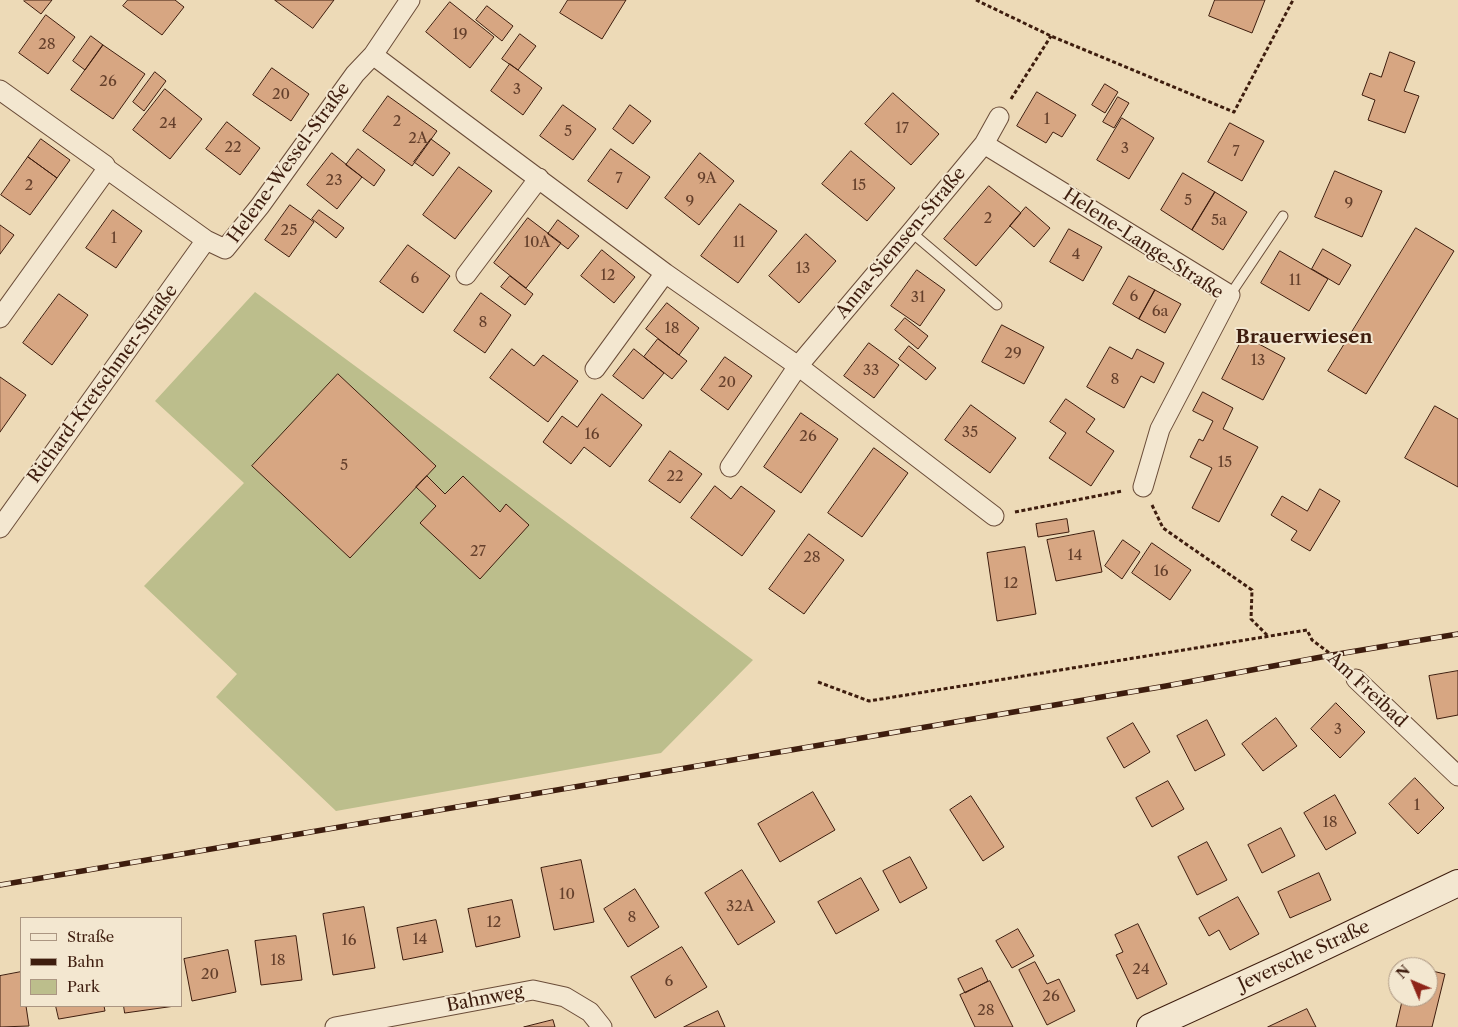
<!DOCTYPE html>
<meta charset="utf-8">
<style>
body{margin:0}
#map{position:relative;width:1458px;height:1027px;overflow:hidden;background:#eddab7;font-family:"Libre Caslon Text",serif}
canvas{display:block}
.legend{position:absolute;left:20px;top:917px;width:162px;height:90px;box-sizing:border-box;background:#f3e7d0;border:1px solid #ab9682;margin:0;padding:6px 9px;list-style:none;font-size:15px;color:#3e1d0e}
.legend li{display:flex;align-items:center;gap:10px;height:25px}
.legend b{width:25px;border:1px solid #ab9682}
.north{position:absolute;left:1388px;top:957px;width:50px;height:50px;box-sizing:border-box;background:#f3e7d0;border:1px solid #ab9682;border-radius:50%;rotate:315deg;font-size:14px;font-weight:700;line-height:20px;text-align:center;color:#3e1d0e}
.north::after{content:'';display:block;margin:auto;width:18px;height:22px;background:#8f2418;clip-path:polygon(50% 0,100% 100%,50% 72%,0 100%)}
</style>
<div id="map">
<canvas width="1458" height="1027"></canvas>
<ul class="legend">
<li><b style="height:6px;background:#f3e7d0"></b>Straße</li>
<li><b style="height:6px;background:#3e1d0e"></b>Bahn</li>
<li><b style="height:14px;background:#bcbe8c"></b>Park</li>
</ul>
<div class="north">N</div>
</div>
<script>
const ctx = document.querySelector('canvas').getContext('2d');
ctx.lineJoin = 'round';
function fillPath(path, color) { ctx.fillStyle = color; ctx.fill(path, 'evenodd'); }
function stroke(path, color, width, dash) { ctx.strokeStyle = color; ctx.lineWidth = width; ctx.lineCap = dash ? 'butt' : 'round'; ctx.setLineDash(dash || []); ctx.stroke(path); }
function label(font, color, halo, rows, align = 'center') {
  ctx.font = font + ' "Libre Caslon Text",serif'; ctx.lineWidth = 4; ctx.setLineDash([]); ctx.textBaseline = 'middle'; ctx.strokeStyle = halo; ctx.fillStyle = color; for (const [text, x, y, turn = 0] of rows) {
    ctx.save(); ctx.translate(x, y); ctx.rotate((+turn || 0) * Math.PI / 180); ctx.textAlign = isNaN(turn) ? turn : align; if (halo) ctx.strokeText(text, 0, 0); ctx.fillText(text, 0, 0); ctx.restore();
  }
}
fillPath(new Path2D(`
 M255 292 753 660 661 753 336 811 216 697 237 674 144 586 244 483 155 401Z`), '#bcbe8c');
const building = new Path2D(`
 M25 0H52L41 14 24 1Z
 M128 0H175L184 7 162 35 123 6Z
 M275 0H334L313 28Z
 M568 0H626L602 39 560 13Z
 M1215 0H1265L1252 33 1209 16Z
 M450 2 494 37 470 68 426 32Z
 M487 6 513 26 502 41 476 20Z
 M46 15 75 37 48 74 19 53Z
 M520 34 536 46 518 70 502 59Z
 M91 36 103 45 85 70 73 61Z
 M103 45 145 74 113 119 71 90Z
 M1390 52 1415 62 1404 91 1419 96 1405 133 1368 120 1375 100 1362 95 1370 73 1381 77Z
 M510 64 542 88 523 115 491 91Z
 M272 68 309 94 291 121 253 95Z
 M155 72 166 81 144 111 133 102Z
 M1105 84 1118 92 1105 113 1092 105Z
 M165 89 202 119 170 159 133 130Z
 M1037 92 1076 115 1062 137 1053 132 1046 143 1017 126Z
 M893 93 939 134 911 165 865 124Z
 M388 96 437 131 412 166 363 131Z
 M1118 97 1129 103 1114 128 1103 122Z
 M563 105 596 129 573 160 540 136Z
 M630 105 651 121 633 144 613 129Z
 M1122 118 1154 138 1129 179 1097 160Z
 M227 122 260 148 240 175 206 149Z
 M1230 123 1264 141 1242 181 1208 162Z
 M41 139 70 160 57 178 28 157Z
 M431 139 450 153 433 176 414 162Z
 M358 149 385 170 374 186 346 165Z
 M611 149 650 177 627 209 588 181Z
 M851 151 895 188 867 221 822 184Z
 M332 153 362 177 337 209 307 185Z
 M700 153 734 181 699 225 665 198Z
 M28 157 57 178 30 215 1 195Z
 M459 167 492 191 455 239 423 215Z
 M1335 171 1382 191 1362 237 1315 217Z
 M1183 173 1215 192 1192 230 1161 210Z
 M989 186 1021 213 976 266 944 239Z
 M1215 192 1247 212 1223 250 1192 230Z
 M740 204 777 231 738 283 701 256Z
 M290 205 314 222 289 257 265 240Z
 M1026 207 1050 228 1034 247 1010 226Z
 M113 210 142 231 116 268 86 248Z
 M319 210 344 228 336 238 312 219Z
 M528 218 561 243 526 288 494 263Z
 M558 220 579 236 568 249 548 234Z
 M0 225 14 235 0 254Z
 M1416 228 1454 251 1366 394 1328 371Z
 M1069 229 1102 247 1083 281 1050 262Z
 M806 234 836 261 799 303 769 276Z
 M408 245 450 276 423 313 380 282Z
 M1323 249 1351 265 1339 285 1312 269Z
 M602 250 635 277 614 303 581 276Z
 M1280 251 1328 279 1309 311 1261 283Z
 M917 270 945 290 920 326 891 306Z
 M510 276 533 294 525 305 501 287Z
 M1129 276 1155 290 1139 319 1113 304Z
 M1155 290 1181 304 1165 333 1139 319Z
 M481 293 511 315 485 353 454 331Z
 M59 294 88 315 52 365 23 343Z
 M667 303 699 328 679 355 646 329Z
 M905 318 928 336 918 349 895 330Z
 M1002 325 1044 347 1024 384 982 362Z
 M1244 336 1285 358 1263 400 1222 379Z
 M658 339 687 361 672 379 644 357Z
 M869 343 899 365 874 398 844 376Z
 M909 346 936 368 926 380 899 359Z
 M1110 347 1132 359 1137 349 1164 363 1154 383 1141 376 1124 408 1087 387Z
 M512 349 534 366 543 355 578 381 548 422 490 378Z
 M634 349 664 373 643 399 613 376Z
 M725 357 752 376 728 410 701 390Z
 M338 374 436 466 350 558 252 466Z
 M0 377 26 395 0 432Z
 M1203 392 1233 408 1223 429 1258 447 1219 522 1192 508 1212 468 1190 457 1199 439 1203 441 1213 421 1193 411Z
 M602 394 642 425 610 467 584 447 571 464 543 442 562 416 577 427Z
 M1066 399 1095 419 1086 432 1114 451 1091 486 1049 458 1066 433 1050 422Z
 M971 405 1016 438 990 473 945 440Z
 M1435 406 1458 419V487L1405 458Z
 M801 413 838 439 801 493 764 467Z
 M874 448 908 473 862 537 828 513Z
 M670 451 702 474 680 503 649 481Z
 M427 476 445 494 463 476 500 512 506 504 529 525 480 579 420 523 436 506 416 487Z
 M715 486 731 499 741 486 775 511 742 556 691 518Z
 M1320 489 1340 501 1310 551 1291 540 1297 531 1271 515 1282 496 1307 511Z
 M1067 519 1069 532 1038 537 1036 524Z
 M1094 531 1102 572 1056 581 1047 540Z
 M809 534 844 560 804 614 769 589Z
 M1123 540 1140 552 1122 579 1105 566Z
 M1152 543 1191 570 1170 600 1132 573Z
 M1025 547 1036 614 997 621 987 553Z
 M1458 671V715L1437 719 1429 676Z
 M1336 703 1365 732 1340 758 1311 729Z
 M1276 718 1297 746 1263 771 1242 744Z
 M1207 720 1225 755 1195 771 1177 736Z
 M1133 723 1150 752 1124 768 1107 738Z
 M1415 778 1444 808 1418 834 1389 804Z
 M1168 781 1184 809 1152 827 1136 798Z
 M813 792 835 830 780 862 758 824Z
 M1335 795 1356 833 1326 850 1304 813Z
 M971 796 1004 847 983 861 950 810Z
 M1281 828 1295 856 1262 873 1248 845Z
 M1207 842 1227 880 1197 895 1178 857Z
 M910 857 927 888 900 903 883 871Z
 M581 860 594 922 554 930 541 868Z
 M742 870 775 922 738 945 705 893Z
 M1319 873 1331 900 1290 918 1278 892Z
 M861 878 879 910 836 934 818 902Z
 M635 889 659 927 628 947 604 909Z
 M1238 897 1259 934 1230 950 1219 930 1209 936 1199 918Z
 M512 900 520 937 476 947 468 909Z
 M364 907 375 968 333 975 323 914Z
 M436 920 443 952 403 960 397 928Z
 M1138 924 1167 984 1137 999 1116 955 1123 952 1115 935Z
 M1018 929 1034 956 1012 968 996 941Z
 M296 936 302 980 261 985 255 941Z
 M682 947 707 987 655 1018 631 977Z
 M228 950 236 992 192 1001 184 959Z
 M1035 962 1047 984 1059 979 1075 1011 1047 1025 1019 970Z
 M982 968 988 981 965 993 958 979Z
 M1428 970 1445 974 1432 1027H1396L1403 997H1428Z
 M21 972V1006H26L29 1026 0 1027V976Z
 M990 981 1013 1027H975L960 995Z
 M56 1006H104L105 1011 59 1019Z
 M124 1006H175L125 1013Z
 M1307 1009 1316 1027H1268Z
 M718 1011 725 1027H684Z
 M553 1020 555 1027H524Z`);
fillPath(building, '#d7a682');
stroke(building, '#3e1d0e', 1);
const lane = new Path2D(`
 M911 232 997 305
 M1230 295 1283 216`);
const street = new Path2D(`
 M373 55 454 116 665 273 595 369
 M0 90 105 165 107 169 206 240 225 249 260 206 355 74 373 55 410 0
 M984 144 1230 295 1160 429 1143 487
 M665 273 798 366 994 516
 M466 275 539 178
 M0 318 107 169
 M730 467 798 366 911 232 984 144 999 117
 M0 528 206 240
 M1356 679 1458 776
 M335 1027 533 990 565 997 590 1012 602 1027`);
const secondary = new Path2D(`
 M1150 1027 1290 963 1458 883`);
stroke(lane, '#6a4c38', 11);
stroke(street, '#6a4c38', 21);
stroke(secondary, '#3e1d0e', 28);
stroke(new Path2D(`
 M976 0 1051 36 1234 112 1293 0
 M1011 99 1051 36
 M1152 505 1163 528 1252 590 1251 619 1267 635
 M1015 512 1122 491
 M818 682 869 701 1307 630 1312 640 1344 664`), '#3e1d0e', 3, [4, 2.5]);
stroke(lane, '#f3e7d0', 9);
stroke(street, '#f3e7d0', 19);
stroke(secondary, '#f3e7d0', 26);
const rail = new Path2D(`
 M0 885 1166 686 1332 655 1458 634`);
stroke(rail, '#3e1d0e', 5.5);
stroke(rail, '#f3e7d0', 4, [11]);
label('15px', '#643f2b', null, [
 ["19",460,35],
 ["28",47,45],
 ["26",108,82],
 ["3",517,90],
 ["20",281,95],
 ["1",1047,120],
 ["2",397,122],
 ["24",168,124],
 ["17",902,129],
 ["5",568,132],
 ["2A",418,139],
 ["22",233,148],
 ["3",1125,149],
 ["7",1236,152],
 ["7",619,179],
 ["9A",707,179],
 ["23",334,181],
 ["2",29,186],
 ["15",859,186],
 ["5",1188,201],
 ["9",690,202],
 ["9",1349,204],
 ["2",988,219],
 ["5a",1219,221],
 ["25",289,231],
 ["1",114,239],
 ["10A",537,243],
 ["11",739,243],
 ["4",1076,255],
 ["13",803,269],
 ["12",608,276],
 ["6",415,279],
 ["11",1295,281],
 ["6",1134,297],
 ["31",918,298],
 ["6a",1160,312],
 ["8",483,323],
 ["18",672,329],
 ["29",1013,354],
 ["13",1258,361],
 ["33",871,371],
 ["8",1115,380],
 ["20",727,383],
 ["35",970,433],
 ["16",592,435],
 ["26",808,437],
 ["15",1225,463],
 ["5",344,466],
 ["22",675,477],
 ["27",478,552],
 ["14",1075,556],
 ["28",812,558],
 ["16",1161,572],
 ["12",1011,584],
 ["3",1338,730],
 ["1",1417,806],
 ["18",1330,823],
 ["10",567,895],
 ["32A",740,907],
 ["8",632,918],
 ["12",494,923],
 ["14",420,940],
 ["16",349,941],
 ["18",278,961],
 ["24",1141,970],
 ["20",210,975],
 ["6",669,982],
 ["26",1051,997],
 ["28",986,1011]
]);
label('18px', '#3e1d0e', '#f3e7d0', [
 ["Helene-Wessel-Straße",289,163,-54],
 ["Anna-Siemsen-Straße",901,243,-50],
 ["Helene-Lange-Straße",1143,244,33],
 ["Richard-Kretschmer-Straße",103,384,-54],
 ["Am Freibad",1367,690,43],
 ["Jeversche Straße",1304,956,-25],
 ["Bahnweg",485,999,-11]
]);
label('bold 19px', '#3e1d0e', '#f3e7d0', [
 ["Brauerwiesen",1304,338]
]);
</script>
